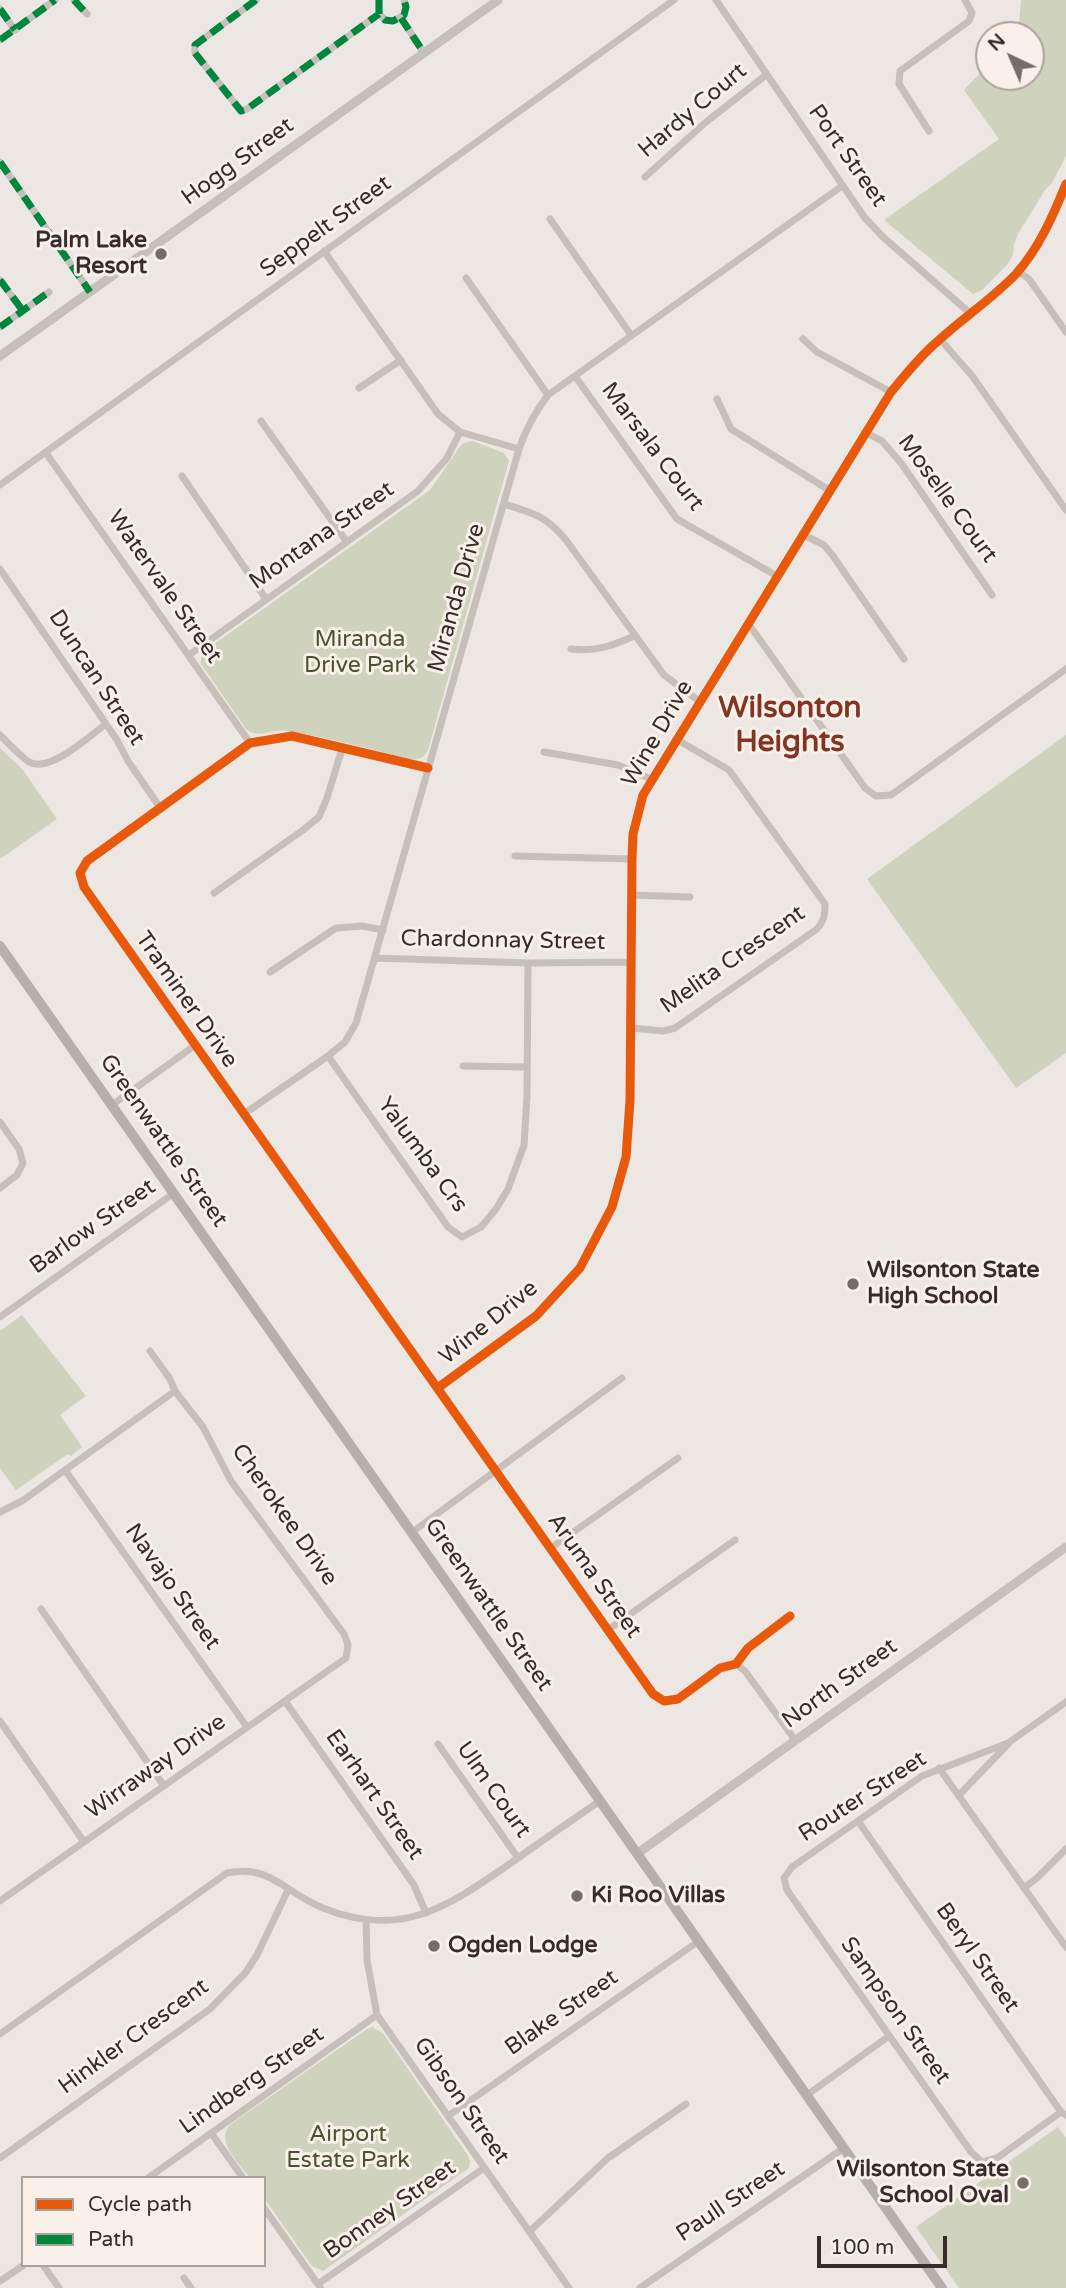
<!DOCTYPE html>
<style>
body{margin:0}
#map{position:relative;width:1066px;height:2288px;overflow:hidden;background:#ece7e2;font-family:"Varela Round",sans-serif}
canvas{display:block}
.legend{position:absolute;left:21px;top:2176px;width:245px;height:91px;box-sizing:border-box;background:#f9f1e9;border:2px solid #aba29c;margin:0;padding:9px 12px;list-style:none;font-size:21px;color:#362c29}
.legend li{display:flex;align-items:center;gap:14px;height:35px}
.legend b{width:35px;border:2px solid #aba29c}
.north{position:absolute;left:975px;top:21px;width:70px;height:70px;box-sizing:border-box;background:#f9f1e9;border:2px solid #aba29c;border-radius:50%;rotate:316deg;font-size:19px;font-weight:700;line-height:28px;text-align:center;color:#362c29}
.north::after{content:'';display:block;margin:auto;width:24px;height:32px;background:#766d6a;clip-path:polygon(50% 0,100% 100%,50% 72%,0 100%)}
.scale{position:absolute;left:817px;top:2236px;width:130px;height:32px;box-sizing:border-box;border:4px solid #362c29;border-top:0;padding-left:9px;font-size:21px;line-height:24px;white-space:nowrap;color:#362c29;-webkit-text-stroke:5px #f9f1e9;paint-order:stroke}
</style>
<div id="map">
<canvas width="1066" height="2288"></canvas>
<ul class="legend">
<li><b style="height:9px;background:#e8590c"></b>Cycle path</li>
<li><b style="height:9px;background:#00873e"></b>Path</li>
</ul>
<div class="north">N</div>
<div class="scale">100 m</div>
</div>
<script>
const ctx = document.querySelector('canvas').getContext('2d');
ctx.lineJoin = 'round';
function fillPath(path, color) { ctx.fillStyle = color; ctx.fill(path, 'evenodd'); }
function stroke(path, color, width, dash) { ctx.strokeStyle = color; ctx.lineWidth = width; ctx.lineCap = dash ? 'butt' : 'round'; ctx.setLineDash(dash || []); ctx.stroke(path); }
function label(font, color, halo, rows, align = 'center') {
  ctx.font = font + ' "Varela Round",sans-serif'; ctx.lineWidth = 6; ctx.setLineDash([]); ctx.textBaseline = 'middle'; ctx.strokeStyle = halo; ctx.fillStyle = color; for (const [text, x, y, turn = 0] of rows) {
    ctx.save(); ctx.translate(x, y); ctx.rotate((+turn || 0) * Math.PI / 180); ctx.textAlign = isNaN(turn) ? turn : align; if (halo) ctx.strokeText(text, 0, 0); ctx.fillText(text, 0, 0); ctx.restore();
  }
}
fillPath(new Path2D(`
 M1021 0H1066V156L1052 183 1045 190 1018 234 1014 244 1013 255 1007 265 982 290 973 294 884 220 999 139 964 90 989 64V77H1031V35H1018Z
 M473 441 504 453 509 461 428 750C423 759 419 760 409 759 368 749 328 737 287 731 271 728 259 740 246 729L201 664V657L206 650 430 490 459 448 463 443Z
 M1066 735V1053L1016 1088 867 879Z
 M0 748 23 770 57 819 0 859Z
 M22 1315 86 1396 60 1415 82 1447 71 1456 68 1454 16 1490 0 1468V1331Z
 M372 2027 383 2033 467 2154 470 2161 469 2168 323 2271 312 2266 264 2198V2178H250C239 2163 214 2141 231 2124L367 2029Z
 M1058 2127 1066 2138V2288H959L916 2227Z`), '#cfd2bd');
stroke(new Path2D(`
 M74 0 87 14
 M256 0 195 45V53L241 111 247 109 379 14
 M379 0V14L385 20 393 21 404 15 406 7 404 0
 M716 0 865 218 883 237 971 314
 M0 9 15 30
 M401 18 424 53
 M0 40 55 0
 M929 131 899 84 900 71 969 21 972 13 965 0
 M0 162 90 292
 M645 177 706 122 766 75
 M550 219 631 335
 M324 251 438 414 460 432 519 449
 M1018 271 1029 279 1066 332
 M466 278 548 395
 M0 280 23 311
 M0 327 49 292
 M803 339 817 352 891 392
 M940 339 973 377 1066 510
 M575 376 677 519 777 576
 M359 388 401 360
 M717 399 731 429 829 490
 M261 421 347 542
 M865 432 882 441 901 463 992 595
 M46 453 250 743
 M182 476 266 599
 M0 485 674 0
 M504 504C534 513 546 516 566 540L664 675 699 701
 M802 534 824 545 833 556 904 659
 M0 569 117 740 128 761 161 809
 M748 623 865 788 876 796 891 795 1066 669
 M571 649C596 652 612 646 634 636
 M189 655 418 491 447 458 460 432
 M0 735C9 744 19 755 29 762 49 774 89 736 106 724
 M544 752 618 765 651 779
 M428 768 292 736 250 743 87 861 80 873 84 887 653 1694 664 1701 678 1699 720 1668 736 1664 748 1648 790 1616
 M515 856 632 859
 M214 893 303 830 319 817 327 798 342 749
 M632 895 690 897
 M375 958 528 963 631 962
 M270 972 336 928 362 926 383 930
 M631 1028 663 1031 675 1028 817 929C824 921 825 915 825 904L729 770 676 739
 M328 1056 448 1227 462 1237 481 1227 496 1209 508 1189 524 1145 527 1096 528 963
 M463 1066 527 1067
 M112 1105 194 1046
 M244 1114 328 1056 345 1042 356 1023 519 449C526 429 535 412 548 395L842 186
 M0 1122 19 1149 23 1163 17 1175 0 1188
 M0 1317 174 1193
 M439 1387 536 1316 580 1268 612 1207 626 1157 630 1101 632 859 633 834 643 795 891 392C906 374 920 356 938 341 964 317 992 299 1016 274 1039 248 1053 216 1066 184
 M65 1470 247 1727
 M0 1512 22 1501 175 1391
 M411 1533 622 1378
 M551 1548 678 1458
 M41 1609 164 1786
 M609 1629 735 1540
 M736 1664 745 1671 795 1740
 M285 1701 414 1885 426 1913
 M0 1721 84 1842
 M438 1744 518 1858
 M939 1768 1066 1947
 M960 1794 1008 1744
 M858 1821 1061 2112 1066 2115
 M1024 1888 1038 1877 1066 1849
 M0 1901 346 1658 348 1645 344 1634 231 1481 203 1427 175 1391 170 1379 150 1351
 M366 1920 367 1960 377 2015 569 2288
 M0 2034 227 1873C271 1864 285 1893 323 1908 400 1939 446 1908 508 1865 539 1843 569 1822 600 1801
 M807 2095 889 2036
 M1061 2112 997 2158 982 2162 971 2152 787 1890 784 1878 792 1867 922 1776 1008 1743 1066 1702
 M448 2116 699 1941
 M211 2133 243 2178
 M0 2158 210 2009 246 1972 257 1955 288 1890
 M148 2178 377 2015
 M264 2208 320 2287
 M530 2231 608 2158 686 2104
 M43 2265 59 2288
 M184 2278 191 2288
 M0 2281 24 2265
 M318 2284 484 2168
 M640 2288 844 2148`), '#c6bfba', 7);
stroke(new Path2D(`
 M0 356 498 0
 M638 1853 1066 1547`), '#c6bfba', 9);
stroke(new Path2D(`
 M0 946 942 2288`), '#b6afab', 10);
stroke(new Path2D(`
 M74 0 87 14
 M256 0 195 45V53L241 111 247 109 379 14
 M379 0V14L385 20 393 21 404 15 406 7 404 0
 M0 9 15 30
 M401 18 424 53
 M0 40 55 0
 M0 162 90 292
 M0 280 23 311
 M0 327 49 292`), '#00873e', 7, [14, 7]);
stroke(new Path2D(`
 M428 768 292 736 250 743 87 861 80 873 84 887 653 1694 664 1701 678 1699 720 1668 736 1664 748 1648 790 1616
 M439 1387 536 1316 580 1268 612 1207 626 1157 630 1101 632 859 633 834 643 795 891 392C906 374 920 356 938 341 964 317 992 299 1016 274 1039 248 1053 216 1066 184`), '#e8590c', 9);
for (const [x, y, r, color] of [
 [161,254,7,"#766d6a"],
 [853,1284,7,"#766d6a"],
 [577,1896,7,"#766d6a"],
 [434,1946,7,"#766d6a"],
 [1023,2183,7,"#766d6a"]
]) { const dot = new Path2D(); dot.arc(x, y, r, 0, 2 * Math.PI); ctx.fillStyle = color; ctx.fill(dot); stroke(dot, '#f9f1e9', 2.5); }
label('23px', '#362c29', '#f9f1e9', [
 ["Hardy Court",693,111,-40],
 ["Port Street",847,156,55],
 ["Hogg Street",238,162,-36],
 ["Seppelt Street",326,227,-36],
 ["Marsala Court",652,447,53],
 ["Moselle Court",947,499,54],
 ["Montana Street",322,536,-35],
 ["Watervale Street",164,587,55],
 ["Miranda Drive",457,598,-74],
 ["Duncan Street",96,678,57],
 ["Wine Drive",658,734,-60],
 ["Chardonnay Street",503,941,1],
 ["Melita Crescent",733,960,-35],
 ["Traminer Drive",186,1000,55],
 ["Greenwattle Street",163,1141,55],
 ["Yalumba Crs",422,1155,54],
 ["Barlow Street",93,1227,-35],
 ["Wine Drive",489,1323,-39],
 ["Cherokee Drive",284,1515,55],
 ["Aruma Street",594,1576,55],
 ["Navajo Street",172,1587,55],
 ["Greenwattle Street",488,1605,55],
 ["North Street",840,1684,-36],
 ["Wirraway Drive",156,1767,-35],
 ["Ulm Court",493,1790,55],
 ["Earhart Street",374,1795,55],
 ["Router Street",863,1797,-33],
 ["Beryl Street",977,1958,55],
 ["Sampson Street",895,2011,55],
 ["Blake Street",562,2013,-35],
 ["Hinkler Crescent",134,2037,-36],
 ["Lindberg Street",252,2081,-35],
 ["Gibson Street",461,2101,55],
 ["Paull Street",731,2202,-34],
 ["Bonney Street",390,2210,-35]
]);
label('bold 23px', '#362c29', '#f9f1e9', [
 ["Palm Lake",147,241,"right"],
 ["Resort",147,267,"right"],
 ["Wilsonton State",867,1271],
 ["High School",867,1297],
 ["Ki Roo Villas",591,1896],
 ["Ogden Lodge",448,1946],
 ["Wilsonton State",1009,2170,"right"],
 ["School Oval",1009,2196,"right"]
], 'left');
label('23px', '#48542e', '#f9f1e9', [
 ["Miranda",360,640],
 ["Drive Park",360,666],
 ["Airport",348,2135],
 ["Estate Park",348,2161]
]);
label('bold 30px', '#823525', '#f9f1e9', [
 ["Wilsonton",790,709],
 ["Heights",790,743]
]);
</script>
